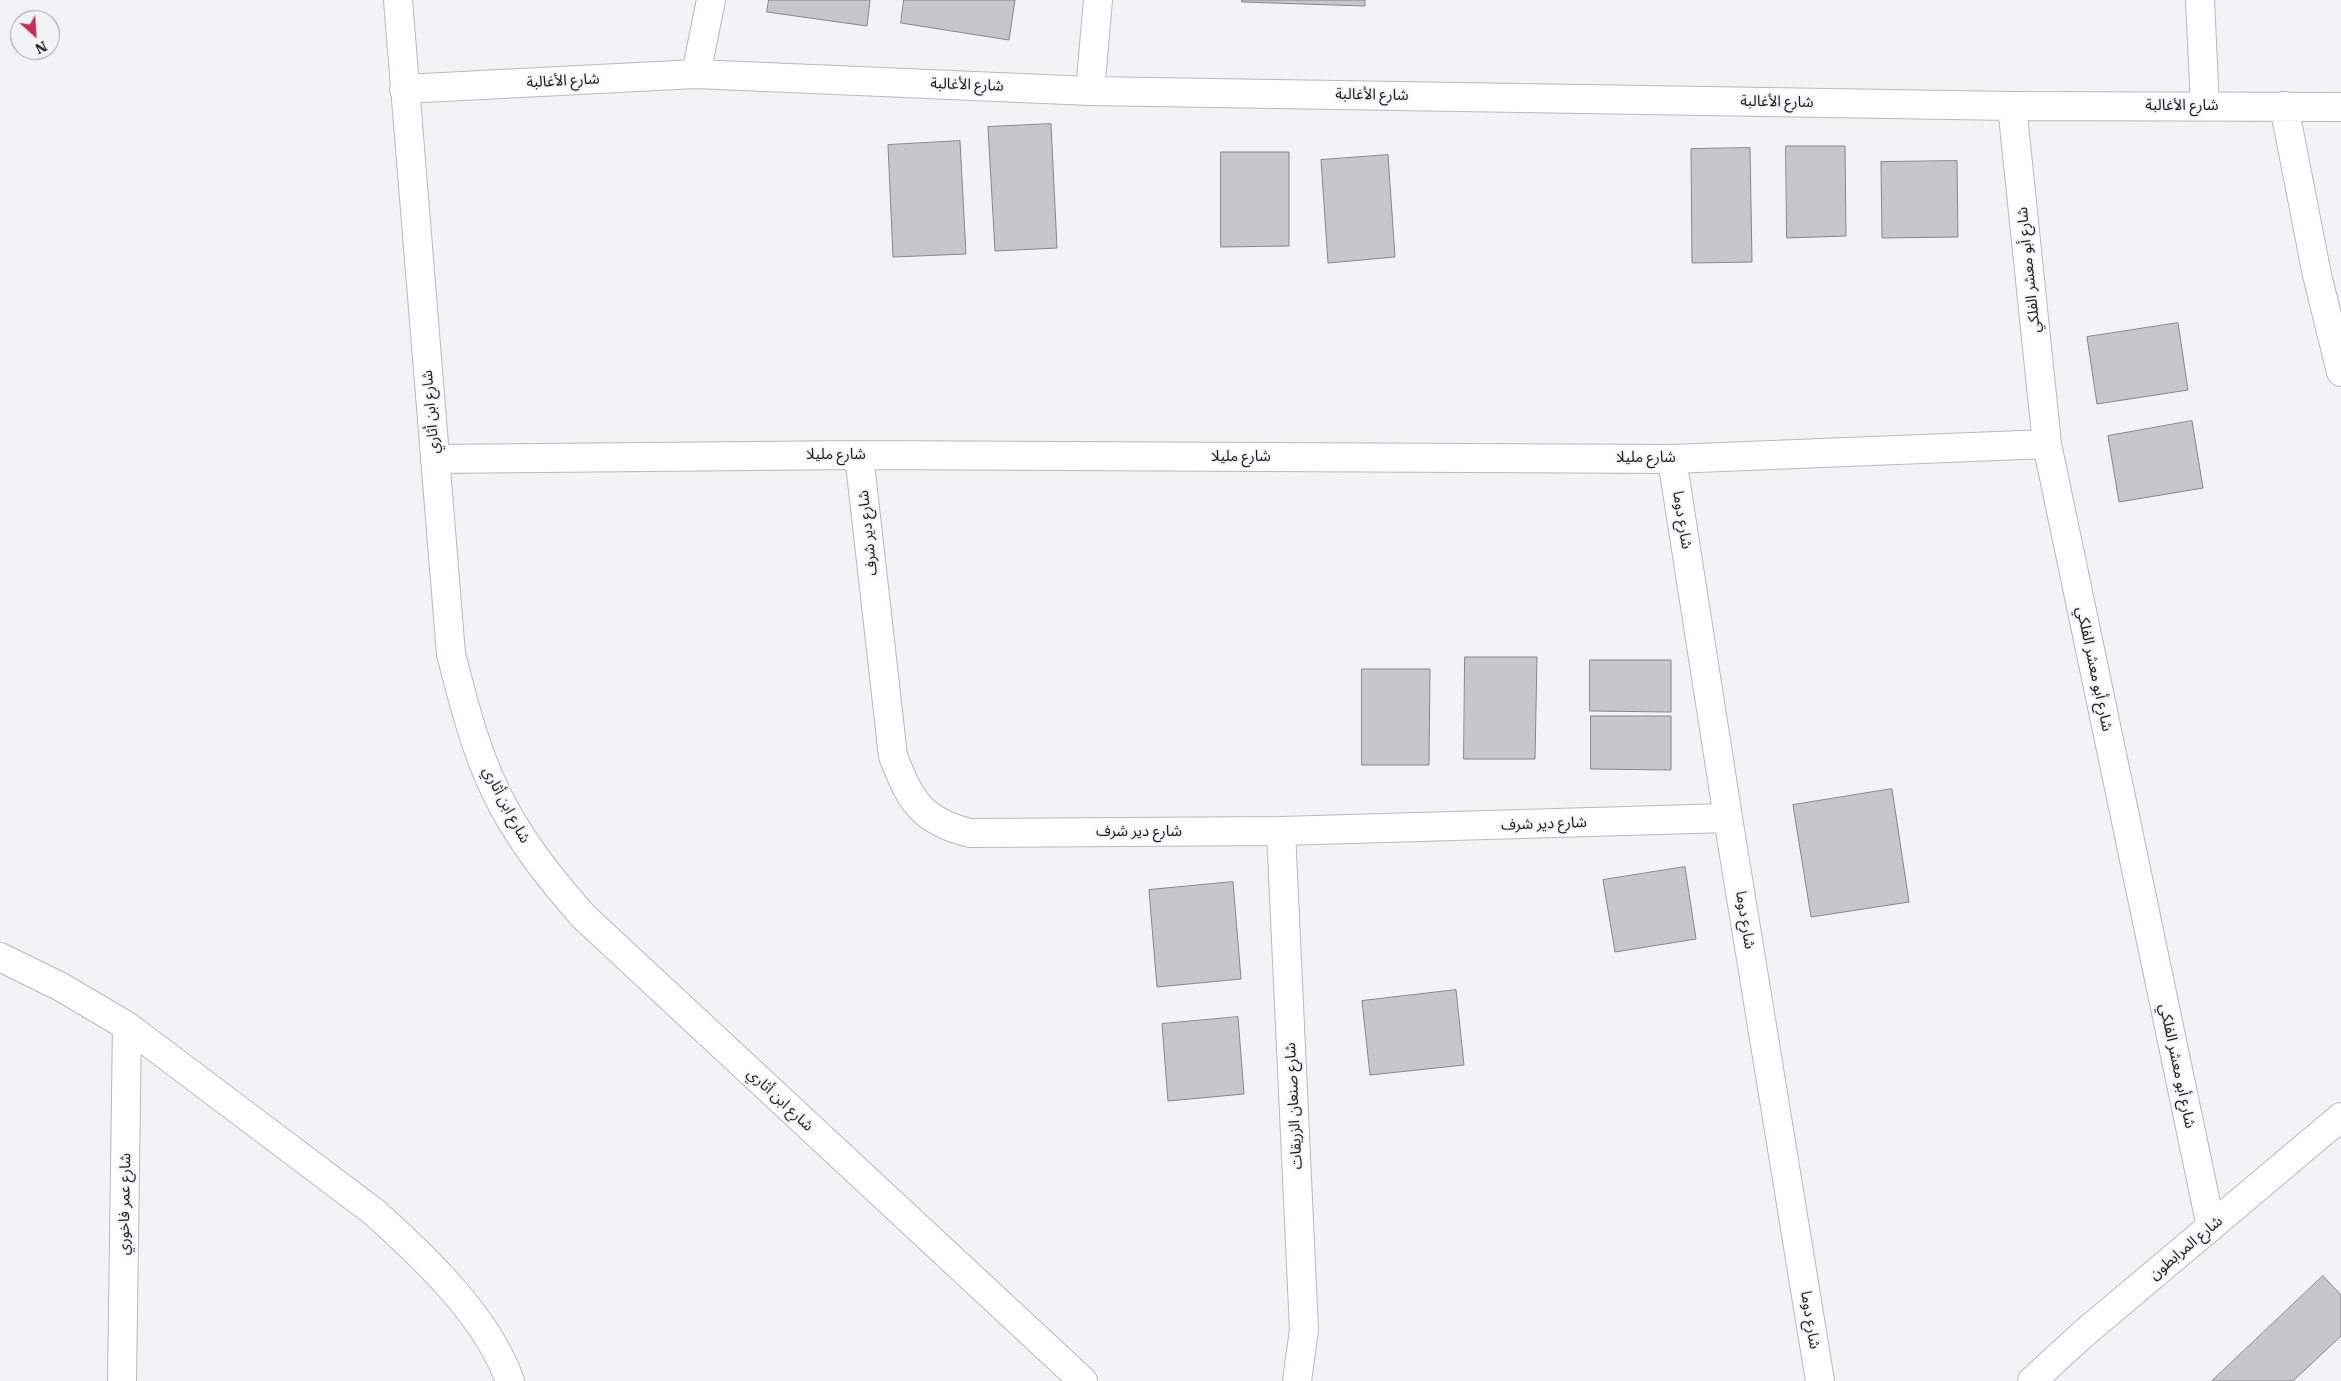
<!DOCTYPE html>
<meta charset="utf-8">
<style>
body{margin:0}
#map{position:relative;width:2341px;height:1381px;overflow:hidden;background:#f2f3f4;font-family:"IBM Plex Serif",serif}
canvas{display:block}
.north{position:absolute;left:10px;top:10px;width:50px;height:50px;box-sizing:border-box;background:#f2f3f4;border:1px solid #9b9b9c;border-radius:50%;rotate:154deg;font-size:14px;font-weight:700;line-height:20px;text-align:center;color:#181818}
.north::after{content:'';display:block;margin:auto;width:18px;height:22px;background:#c23257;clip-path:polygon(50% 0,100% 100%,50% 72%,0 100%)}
</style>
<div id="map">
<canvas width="2341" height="1381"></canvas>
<div class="north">N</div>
</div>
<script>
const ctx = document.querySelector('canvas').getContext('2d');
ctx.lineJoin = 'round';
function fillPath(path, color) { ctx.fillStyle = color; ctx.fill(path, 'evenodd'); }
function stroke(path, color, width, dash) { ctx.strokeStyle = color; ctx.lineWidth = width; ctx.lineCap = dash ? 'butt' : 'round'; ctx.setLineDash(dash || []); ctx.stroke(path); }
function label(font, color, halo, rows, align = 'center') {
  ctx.font = font + ' "IBM Plex Serif","Noto Sans Arabic",serif'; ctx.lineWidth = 4; ctx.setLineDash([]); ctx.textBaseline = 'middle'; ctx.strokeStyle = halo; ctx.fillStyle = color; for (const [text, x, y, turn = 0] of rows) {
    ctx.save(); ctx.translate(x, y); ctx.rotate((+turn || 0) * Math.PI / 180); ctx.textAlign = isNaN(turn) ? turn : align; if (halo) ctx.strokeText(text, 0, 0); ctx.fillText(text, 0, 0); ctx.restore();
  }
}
const building = new Path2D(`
 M769 0H870L867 26 767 12Z
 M904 0H1015L1009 40 901 23Z
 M1242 0H1365V6L1242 2Z
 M1051 124 1057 248 995 251 988 127Z
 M960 141 966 254 893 257 888 145Z
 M1786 146H1845L1846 236 1787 238Z
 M1750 148 1752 262 1692 263 1691 149Z
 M1221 152H1289V246L1221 247Z
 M1388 155 1395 257 1328 263 1321 160Z
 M1957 161 1958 237 1882 238 1881 162Z
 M2178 323 2188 390 2097 404 2087 337Z
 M2192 421 2203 488 2119 502 2108 436Z
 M1465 657H1537L1535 759H1464Z
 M1590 660H1671V712L1590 711Z
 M1362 669H1430L1429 765H1362Z
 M1591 716H1671V770L1591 769Z
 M1892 789 1909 902 1811 917 1793 805Z
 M1685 867 1696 939 1615 952 1603 880Z
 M1233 882 1241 979 1157 987 1149 890Z
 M1456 990 1464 1065 1370 1075 1362 1001Z
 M1238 1017 1244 1094 1168 1101 1162 1024Z
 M2323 1276 2341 1295V1336L2293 1381H2212Z`);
fillPath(building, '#c6c7c8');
stroke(building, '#868688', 1);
const street = new Path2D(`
 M2200 0 2205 106
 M696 74 711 0
 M404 89 696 74 1090 91 2012 106 2341 107
 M1090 91 1098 0
 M2012 106 2047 444 2211 1227
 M2284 106 2317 275 2341 372
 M859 455 893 756C910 800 921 821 970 833L1281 831 1728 818
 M435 459 859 455 1672 459 2047 444
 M1672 459 1728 818 1820 1381
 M1281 831 1304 1330 1297 1381
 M0 957 61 987 127 1026 374 1212C424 1257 487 1316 510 1381
 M122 1381 127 1026`);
const secondary = new Path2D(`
 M398 0 451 654C463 700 474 746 494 788 516 836 549 877 583 916L1083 1381
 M2032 1381 2082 1335 2341 1117`);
stroke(street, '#b8b9ba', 30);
stroke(secondary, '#b8b9ba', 30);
stroke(street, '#fff', 28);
stroke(secondary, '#fff', 28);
label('15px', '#181818', '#f2f3f4', [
 ["شارع الأغالبة",563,81,-3],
 ["شارع الأغالبة",967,85,2],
 ["شارع الأغالبة",1372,95,1],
 ["شارع الأغالبة",1777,102,1],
 ["شارع الأغالبة",2182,106],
 ["شارع أبو معشر الفلكي",2029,270,-96],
 ["شارع ابن أثاري",431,412,-95],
 ["شارع مليلا",836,455],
 ["شارع مليلا",1241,457],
 ["شارع مليلا",1646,458],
 ["شارع دوما",1682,520,81],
 ["شارع دير شرف",868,533,-96],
 ["شارع أبو معشر الفلكي",2094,669,78],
 ["شارع ابن أثاري",506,805,62],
 ["شارع دير شرف",1544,824,-2],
 ["شارع دير شرف",1139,832],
 ["شارع دوما",1745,920,81],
 ["شارع أبو معشر الفلكي",2177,1066,78],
 ["شارع ابن أثاري",780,1100,43],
 ["شارع صنعان الزريقات",1294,1106,-93],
 ["شارع عمر فاخوري",125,1204,-89],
 ["شارع المرابطون",2186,1248,-40],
 ["شارع دوما",1810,1320,81]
]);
</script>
